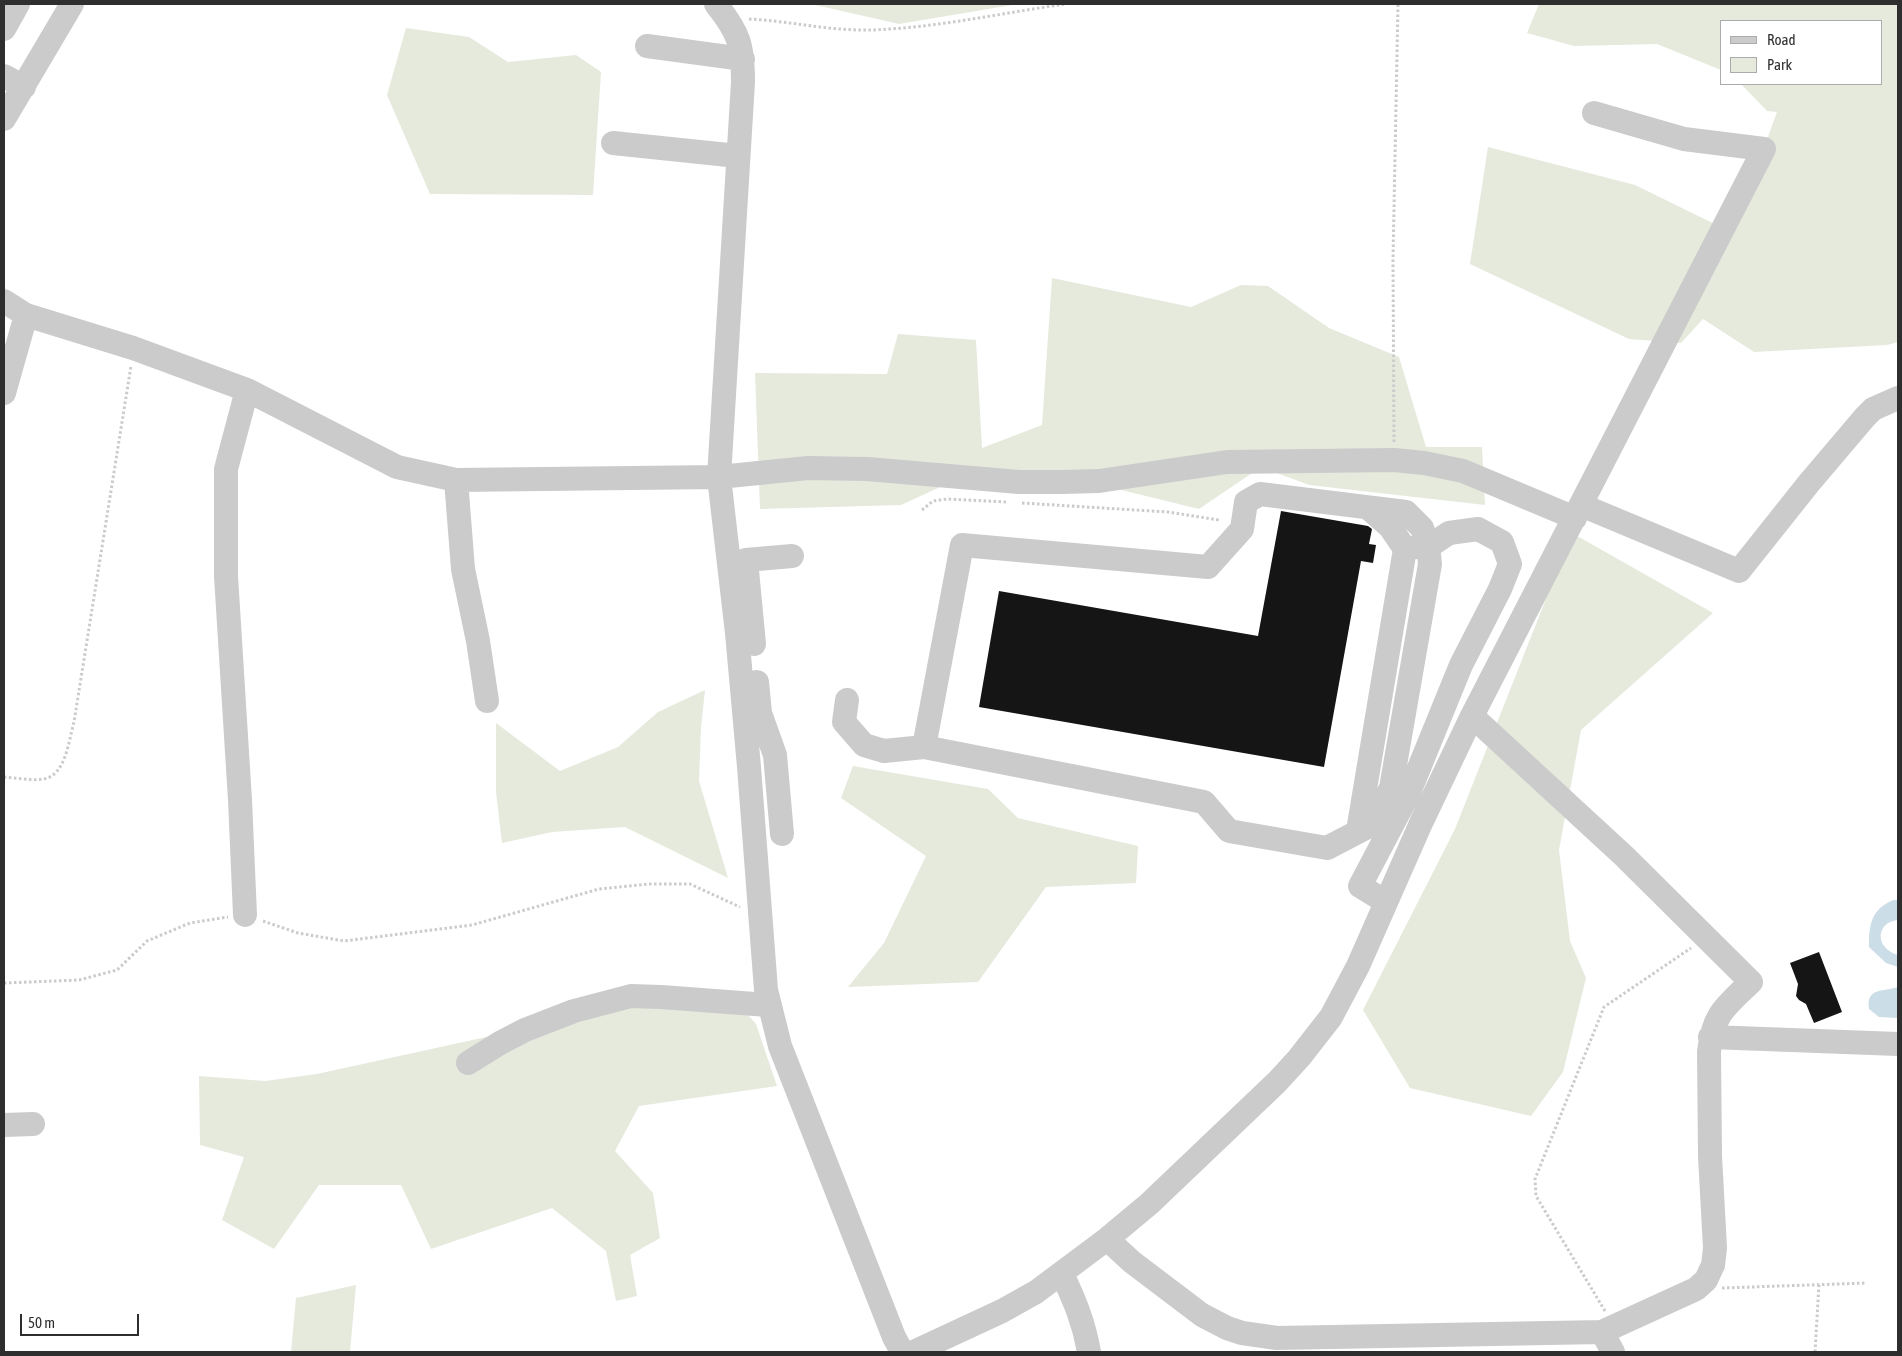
<!DOCTYPE html>
<style>
body{margin:0}
#map{position:relative;width:1902px;height:1356px;overflow:hidden;background:#fff;font-family:"Asap Condensed",sans-serif}
canvas{display:block}
.frame{position:absolute;inset:0;border:5px solid #2e2e2e;pointer-events:none}
.legend{position:absolute;left:1720px;top:20px;width:162px;height:65px;box-sizing:border-box;background:#fff;border:1px solid #ababab;margin:0;padding:6px 9px;list-style:none;font-size:15px;color:#2e2e2e}
.legend li{display:flex;align-items:center;gap:10px;height:25px}
.legend b{width:25px;border:1px solid #ababab}
.scale{position:absolute;left:20px;top:1314px;width:119px;height:22px;box-sizing:border-box;border:2px solid #2e2e2e;border-top:0;padding-left:6px;font-size:15px;line-height:18px;white-space:nowrap;color:#2e2e2e;-webkit-text-stroke:4px #fff;paint-order:stroke}
</style>
<div id="map">
<canvas width="1902" height="1356"></canvas>
<div class="frame"></div>
<ul class="legend">
<li><b style="height:6px;background:#cbcbcb"></b>Road</li>
<li><b style="height:14px;background:#e5eadd"></b>Park</li>
</ul>
<div class="scale">50 m</div>
</div>
<script>
const ctx = document.querySelector('canvas').getContext('2d');
ctx.lineJoin = 'round';
function fillPath(path, color) { ctx.fillStyle = color; ctx.fill(path, 'evenodd'); }
function stroke(path, color, width, dash) { ctx.strokeStyle = color; ctx.lineWidth = width; ctx.lineCap = dash ? 'butt' : 'round'; ctx.setLineDash(dash || []); ctx.stroke(path); }
fillPath(new Path2D(`
 M811 4H1018L899 24Z
 M1539 4H1898V342L1887 345 1754 352 1703 319 1681 343 1629 339 1470 264 1488 147 1635 185 1733 233 1777 112 1767 111 1741 84H1881V21H1721V70L1657 44 1574 46 1527 33Z
 M406 28 469 37 508 62 576 55 601 72 593 195 430 194 387 95Z
 M1052 278 1191 307 1241 285 1268 286 1329 328 1399 357 1426 447H1482L1485 505 1309 485 1261 467 1199 509 1113 488 949 483 901 505 760 509 755 373 887 374 898 334 976 340 982 448 1042 425Z
 M1572 533 1713 613 1581 730 1559 850 1570 941 1586 978 1563 1072 1531 1116 1410 1088 1363 1010 1455 829Z
 M705 690 701 728 699 781 728 878 625 827 552 832 502 843 496 792V723L560 771 618 747 658 712Z
 M853 766 988 789 1018 818 1138 846 1136 883 1046 887 978 982 848 987 884 943 926 856 841 798Z
 M734 999 756 1024 777 1086 639 1106 615 1151 653 1193 660 1238 630 1255 637 1296 616 1301 606 1251 552 1208 431 1249 401 1185H319L274 1249 222 1220 244 1157 200 1145 199 1076 265 1081 317 1074 573 1018 635 1002Z
 M356 1285 350 1352H291L296 1298Z`), '#e5eadd');
fillPath(new Path2D(`
 M1893 900H1898V920C1876 922 1874 948 1898 955V967L1886 963 1869 947C1869 924 1871 910 1893 900Z
 M1898 987V1018L1879 1017 1869 1009C1866 987 1883 992 1898 987Z`), '#cbdee8');
fillPath(new Path2D(`
 M1281 511 1368 526 1372 529 1369 544 1376 545 1373 563 1361 561 1324 767 979 707 999 591 1258 636Z
 M1819 952 1842 1012 1814 1023 1806 1004 1799 1000 1796 996 1798 984 1790 963Z`), '#151515');
stroke(new Path2D(`
 M749 19C790 21 829 31 870 30 936 28 1001 13 1066 4
 M1394 442 1393 260 1398 4
 M1022 503 1168 512 1219 520
 M922 510 933 501 947 499 1006 502
 M4 777C16 778 32 781 44 779 66 775 69 739 74 722L131 366
 M263 921 298 933 344 941 472 925 599 889 649 884H690L740 907
 M4 983 79 980 117 970 147 941 190 923 228 917
 M1722 1288 1867 1283
 M1605 1311 1536 1196 1535 1179 1604 1007 1691 948
 M1815 1352 1819 1285`), '#cbcbcb', 3, [2.5, 2.5]);
stroke(new Path2D(`
 M716 4C739 33 743 45 743 82L719 477 737 633 749 767 766 990 780 1046 894 1337 902 1352
 M4 29 18 4
 M647 46 743 59
 M4 76 24 87
 M4 119 72 4
 M613 143 738 156
 M4 301 26 315 133 348 247 390 397 467 456 480 719 477 808 468 867 469 1019 482H1061L1099 481 1227 462 1394 460 1424 463 1463 471 1575 518
 M4 393 26 315
 M456 480 463 569 478 641 487 701
 M1581 505 1739 571 1809 483 1865 417 1873 409 1898 398
 M754 644 746 560 792 556
 M757 682 760 713 775 755 782 834
 M847 700 844 722 864 745 884 751 924 747
 M1358 831 1405 549 1390 527 1367 507
 M1386 902 1360 886 1408 795 1461 665 1500 589 1510 564 1502 542 1478 529 1449 533 1434 543 1428 545 1430 564 1391 788 1371 825 1327 848 1229 831 1204 802 924 747 962 545 1208 567 1242 529 1246 502 1260 494 1406 512 1422 528 1428 545 1405 549
 M245 915 240 800 226 576V469L247 390
 M1710 1037 1898 1044
 M468 1063 500 1043 525 1030 574 1011 631 996 661 997 768 1005
 M4 1125 33 1124
 M1107 1239 1132 1262 1202 1315 1227 1328 1242 1333 1277 1338 1602 1332 1696 1289 1706 1280 1713 1265 1715 1248 1710 1156 1709 1052C1713 1014 1725 1007 1751 982L1624 856 1472 716
 M1062 1274C1075 1301 1084 1323 1089 1352
 M1602 1332 1613 1352
 M914 1352 1002 1311 1036 1292 1107 1239 1149 1204 1277 1082 1299 1058 1331 1017 1358 966 1421 823 1472 716 1764 149 1684 139 1594 113`), '#cbcbcb', 24);
</script>
